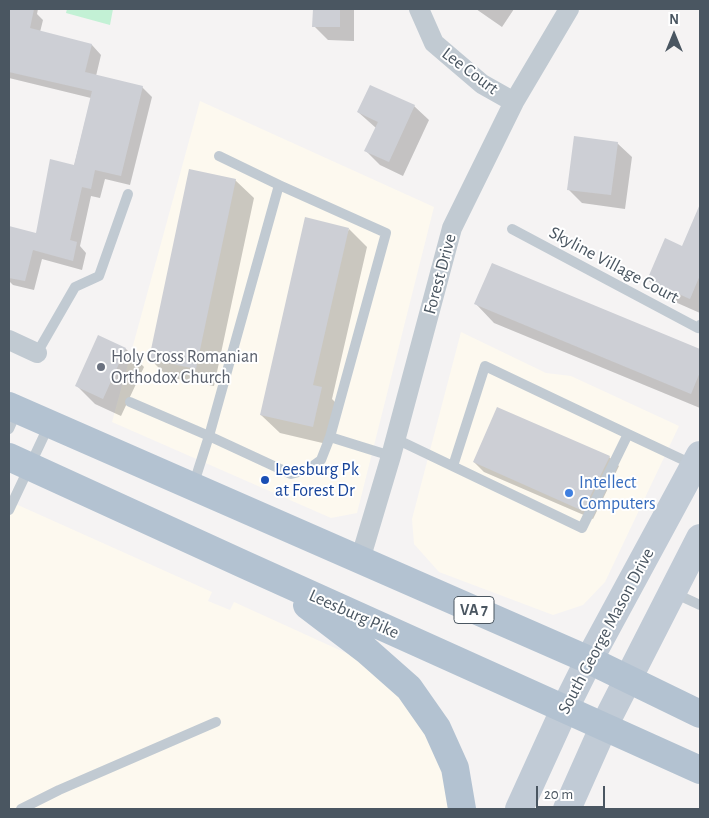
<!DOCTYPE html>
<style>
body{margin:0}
#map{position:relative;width:709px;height:818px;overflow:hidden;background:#f5f3f3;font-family:"Alegreya Sans",sans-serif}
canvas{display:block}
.frame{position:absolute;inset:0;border:10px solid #4a5661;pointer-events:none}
.north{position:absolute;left:649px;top:10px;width:50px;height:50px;-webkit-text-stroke:4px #fff;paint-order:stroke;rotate:0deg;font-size:14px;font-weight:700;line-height:20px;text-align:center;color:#4a5661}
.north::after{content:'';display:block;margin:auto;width:18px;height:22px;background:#4a5661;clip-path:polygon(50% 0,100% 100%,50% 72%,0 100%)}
.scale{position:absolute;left:536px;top:786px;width:69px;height:22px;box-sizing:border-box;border:2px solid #4a5661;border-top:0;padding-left:6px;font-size:15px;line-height:18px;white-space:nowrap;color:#4a5661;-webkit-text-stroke:4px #fff;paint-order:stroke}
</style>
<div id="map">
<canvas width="709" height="818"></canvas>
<div class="frame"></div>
<div class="north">N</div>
<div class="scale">20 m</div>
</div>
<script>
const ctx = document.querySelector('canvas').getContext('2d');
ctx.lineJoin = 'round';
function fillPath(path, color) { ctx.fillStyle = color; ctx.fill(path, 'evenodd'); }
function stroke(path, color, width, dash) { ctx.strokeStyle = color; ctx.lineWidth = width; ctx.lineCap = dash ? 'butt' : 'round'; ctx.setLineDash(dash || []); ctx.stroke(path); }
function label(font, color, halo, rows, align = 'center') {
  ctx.font = font + ' "Alegreya Sans",sans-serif'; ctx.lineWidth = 4; ctx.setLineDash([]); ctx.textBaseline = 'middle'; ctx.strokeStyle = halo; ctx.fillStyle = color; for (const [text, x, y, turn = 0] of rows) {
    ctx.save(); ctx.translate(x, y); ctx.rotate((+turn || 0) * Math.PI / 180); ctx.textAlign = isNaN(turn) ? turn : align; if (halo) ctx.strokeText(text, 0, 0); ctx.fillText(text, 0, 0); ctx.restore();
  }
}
fillPath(new Path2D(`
 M200 101 434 207 357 513 331 518 112 422Z
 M461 332 546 373 571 376 679 426 605 582 583 605 553 615 439 572 414 544 412 519Z
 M9 501 212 592 208 601 230 610 234 602 379 668 411 698 463 809H9Z`), '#fdf9ef');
fillPath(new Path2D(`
 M67 9H113L110 25 66 13Z`), '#c3f1d5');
fillPath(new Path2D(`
 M9 9H38L37 14 43 20 40 32 92 45 101 55 96 76 142 87 152 97 130 185 105 179 100 198 91 196 80 246 86 253 82 270 42 259 34 290 13 285 9 281V227L37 234 74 166 91 98 9 78Z
 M314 9H354V41L328 40 314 26Z
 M476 9H514L502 27Z
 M414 106 429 120 403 176 380 165 366 151 376 128 358 112Z
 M617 143 632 157 625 209 582 203 568 189Z
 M235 180 254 198 214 386 168 377 150 359Z
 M700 207V313L666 298 648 280 683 247Z
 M349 229 367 247 332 399 340 407 331 445 280 433 261 415Z
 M492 264 700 350V408L494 323 476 304Z
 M99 337 126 349 144 367 121 416 95 404 77 386Z
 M609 457 619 466 593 519 484 472 474 462Z`), '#0003');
fillPath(new Path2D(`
 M9 9H34L30 28 92 44 85 72 143 86 121 176 95 170 91 189 82 187 70 240 77 242 73 261 33 250 25 281 9 278V226L36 233 50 159 74 165 92 91 9 72Z
 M313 9H340V27H312Z
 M370 85 415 105 389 162 364 151 378 122 357 112Z
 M574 136 618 142 611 195 567 190Z
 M189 169 236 179 196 369 149 359Z
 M700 204V275L690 299 647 280 665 238 682 246Z
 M305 217 349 228 313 385 322 387 313 427 260 415Z
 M492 263 700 349V372L691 394 474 304Z
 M98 335 126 348 103 399 75 386Z
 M497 407 610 456 583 511 473 462Z`), '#cdcfd5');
stroke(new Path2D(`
 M219 156 279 185
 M512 229 698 328 700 325
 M37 353 75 287 99 276 128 194
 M130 402 209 436 291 474 307 470 321 460 330 437
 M9 429 17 411
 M396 439 582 528 628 434 694 465
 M453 466 485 366 628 434
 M193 486 209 436 279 185 386 233 330 437 391 456
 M9 510 49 425
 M674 593 700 605
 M21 809 59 790 216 722`), '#c1cad2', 10);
stroke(new Path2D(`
 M419 9 434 43 482 84 514 102
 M9 340 37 353
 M360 560 391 456 452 228 514 102 569 9`), '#c1cad2', 20);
stroke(new Path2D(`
 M519 809 565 708 589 660 700 455
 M567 809 604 726 700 538`), '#c1cbd6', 28);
stroke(new Path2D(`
 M9 406 589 660 700 714
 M9 457 243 564 700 770
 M307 605 366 650 409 688 437 728 455 768 462 809`), '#b3c2d1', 28);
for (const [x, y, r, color] of [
 [101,367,5,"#6b7280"],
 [265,480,5,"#1a4fb4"],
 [569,493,5,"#3f7fe0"]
]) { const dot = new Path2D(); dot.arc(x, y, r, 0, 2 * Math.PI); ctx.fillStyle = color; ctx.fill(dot); stroke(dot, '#fff', 2); }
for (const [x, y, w] of [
 [474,610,40]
]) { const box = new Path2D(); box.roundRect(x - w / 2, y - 13.5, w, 27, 4); ctx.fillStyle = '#fff'; ctx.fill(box); stroke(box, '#4a5661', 1); }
label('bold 16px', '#4a5661', null, [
 ["VA 7",474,610]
]);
label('18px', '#4a5661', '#fff', [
 ["Lee Court",470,71,37],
 ["Skyline Village Court",614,265,28],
 ["Forest Drive",440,274,-75],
 ["Leesburg Pike",354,614,24],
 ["South George Mason Drive",606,631,-62]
]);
label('18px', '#5b616d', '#fff', [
 ["Holy Cross Romanian",111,357],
 ["Orthodox Church",111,378]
], 'left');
label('18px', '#164399', '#fff', [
 ["Leesburg Pk",275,470],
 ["at Forest Dr",275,491]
], 'left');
label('18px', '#366cbe', '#fff', [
 ["Intellect",579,483],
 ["Computers",579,504]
], 'left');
</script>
